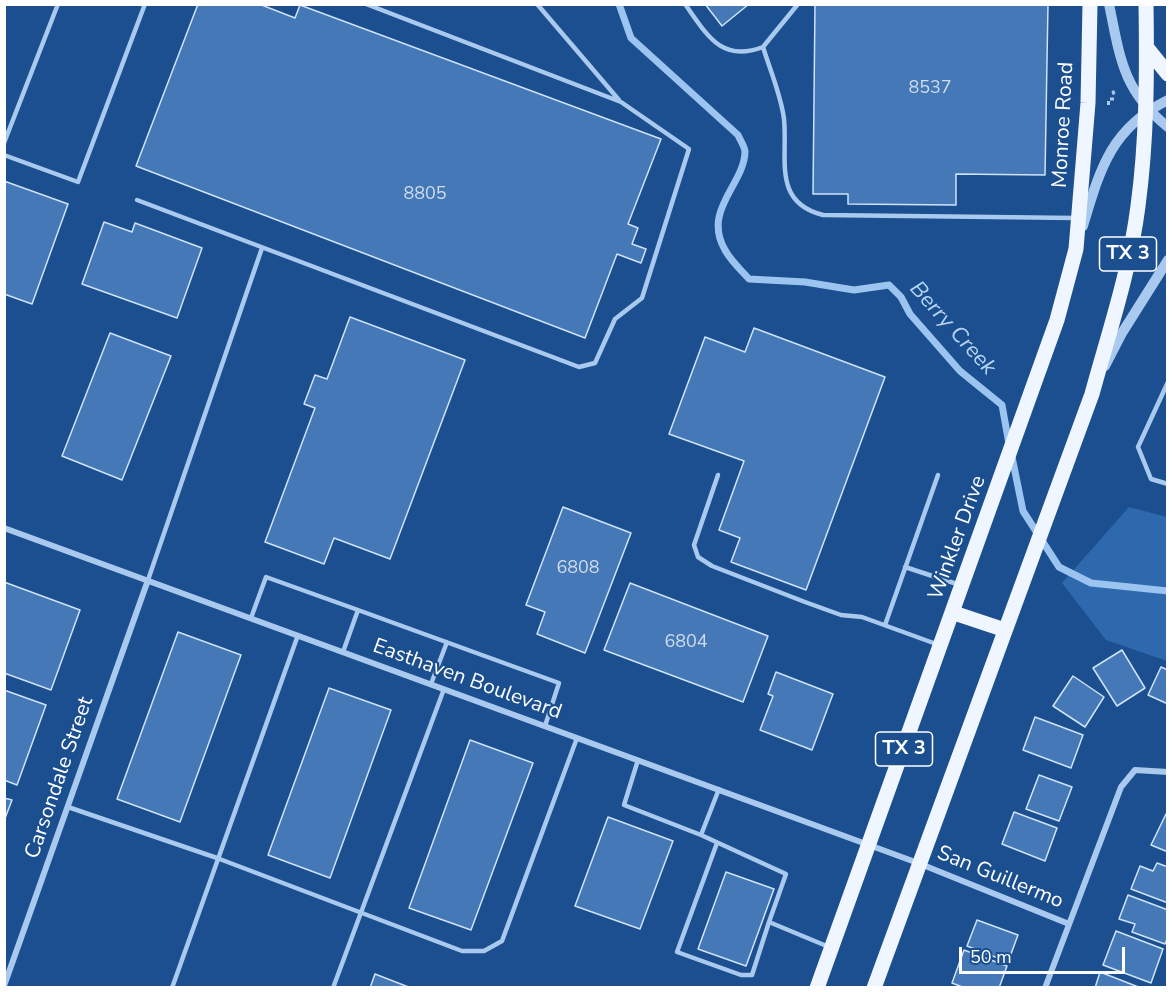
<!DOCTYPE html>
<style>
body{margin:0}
#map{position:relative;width:1172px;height:992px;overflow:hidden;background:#1b4f8f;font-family:"Nunito Sans",sans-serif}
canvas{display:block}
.frame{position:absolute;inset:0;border:6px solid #fff;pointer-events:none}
.scale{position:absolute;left:959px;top:947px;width:166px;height:27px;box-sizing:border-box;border:3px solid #fff;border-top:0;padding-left:8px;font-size:18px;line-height:21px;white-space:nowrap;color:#fff;-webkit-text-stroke:4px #1b4f8f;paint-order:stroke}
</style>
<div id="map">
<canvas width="1172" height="992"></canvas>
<div class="frame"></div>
<div class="scale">50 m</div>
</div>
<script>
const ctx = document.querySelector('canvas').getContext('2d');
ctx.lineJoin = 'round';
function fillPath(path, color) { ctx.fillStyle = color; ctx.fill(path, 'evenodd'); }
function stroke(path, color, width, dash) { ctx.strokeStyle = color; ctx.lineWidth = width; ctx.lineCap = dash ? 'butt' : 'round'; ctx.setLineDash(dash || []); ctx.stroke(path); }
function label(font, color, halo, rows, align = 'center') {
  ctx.font = font + ' "Nunito Sans",sans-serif'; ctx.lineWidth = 4.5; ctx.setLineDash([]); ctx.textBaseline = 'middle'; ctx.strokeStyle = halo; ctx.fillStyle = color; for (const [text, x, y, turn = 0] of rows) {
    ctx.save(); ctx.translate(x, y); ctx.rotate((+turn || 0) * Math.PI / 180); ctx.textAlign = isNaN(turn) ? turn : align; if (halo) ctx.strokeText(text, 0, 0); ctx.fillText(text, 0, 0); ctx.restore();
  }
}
fillPath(new Path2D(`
 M1129 507 1167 517V661L1106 640 1062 583Z`), '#2e69ad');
stroke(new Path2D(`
 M619 4 631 38 738 135C740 140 745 147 745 152 744 185 702 210 725 250 731 261 741 270 749 279L805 282 854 290 889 285 901 297 910 314 960 371 1002 405 1009 444
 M1012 457 1023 511 1059 567 1091 583 1168 591`), '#9cc4f0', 7);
const building = new Path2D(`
 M198 4H259L295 18 300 5 661 139 628 224 638 228 632 244 646 249 641 263 617 254 585 338 136 166Z
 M705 4H749L722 26Z
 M815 4H1048L1045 175 956 174V205L848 204V194H813Z
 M4 181 68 204 32 304 4 294Z
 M104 222 132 232 135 223 202 248 177 318 82 284Z
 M350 317 465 360 390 559 334 538 324 564 265 542 315 408 304 404 315 375 327 379Z
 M754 328 885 377 806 590 731 562 740 538 719 530 744 461 669 434 705 337 745 352Z
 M110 333 171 356 122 480 62 456Z
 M563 507 631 533 585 653 537 634 545 612 526 605Z
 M4 582 80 610 51 690 4 673Z
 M630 583 768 636 743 702 604 650Z
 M178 632 241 655 180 822 117 799Z
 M1122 650 1145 688 1117 706 1093 668Z
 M1161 667 1168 670V704L1148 695Z
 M776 672 833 694 812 750 760 730 773 696 768 694Z
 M1073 676 1104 697 1085 727 1053 706Z
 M329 688 391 710 330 878 268 855Z
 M4 690 46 705 17 785 4 780Z
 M1035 717 1083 735 1071 768 1023 750Z
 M470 740 533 763 471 930 409 908Z
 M1039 775 1072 787 1059 821 1026 809Z
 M4 798 12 800 4 821Z
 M1014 812 1057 828 1045 861 1002 844Z
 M1166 814 1168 815V852L1151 845Z
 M608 817 673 841 640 929 575 906Z
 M1157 863 1168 867V903L1131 889 1140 866 1153 871Z
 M726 872 774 889 746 966 698 949Z
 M1128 895 1168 910V937L1165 944 1132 932 1135 924 1119 919Z
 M977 920 1018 935 1008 962 967 946Z
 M1116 931 1163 949 1151 983 1103 965Z
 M964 950 1007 966 999 988H965L952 983Z
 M1100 972 1141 988H1095Z
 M375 974 411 988H370Z`);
fillPath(building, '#4478b7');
stroke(building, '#cfe3fa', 1.5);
stroke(new Path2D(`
 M1107 103H1112V93L1119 91`), '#a9c9ee', 4, [3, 4.5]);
stroke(new Path2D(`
 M537 4 619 100
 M685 4C707 35 721 63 763 47
 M798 4 763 47C770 70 781 95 784 119 788 159 772 202 823 215L1075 218
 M4 143 58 4
 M4 155 78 182 145 4
 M137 200 579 367 595 363 615 319 642 298 689 149 621 102 366 4
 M1168 382 1138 447 1151 479 1168 484
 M718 475 694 545 698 557 712 566 805 602 841 615 862 617 939 645
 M905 567 960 585
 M148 580 262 248
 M358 610 559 683 545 726
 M251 618 266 577 358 610 343 652
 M885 625 938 475
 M431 684 447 642
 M638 760 624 805 701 835
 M719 789 701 835 786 874 769 922 829 947
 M68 807 217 858 462 951H484L502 941 577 738
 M717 843 677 952 741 975H752L769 922
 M172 988 298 635
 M333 988 444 689`), '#a9c9ee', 4.5);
stroke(new Path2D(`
 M4 528 918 863 1069 924
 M4 986 148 580
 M1045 988 1121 787 1135 770 1168 772`), '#a9c9ee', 6);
stroke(new Path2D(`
 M1109 4C1120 58 1123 91 1168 127
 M1083 226C1100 169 1111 128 1168 100
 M1105 366 1122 333 1168 260`), '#a9c9ee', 10);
stroke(new Path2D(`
 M1147 48 1168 74
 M954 613 1005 630
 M817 988 1057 320 1076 249 1088 103 1090 4
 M874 988 1092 394C1109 332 1130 270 1138 206 1147 139 1147 72 1146 4`), '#f0f6ff', 15);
label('18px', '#d0dded', null, [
 ["8537",930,89],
 ["8805",425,195],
 ["6808",578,569],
 ["6804",686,643]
]);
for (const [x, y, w] of [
 [1128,254,57],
 [904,749,57]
]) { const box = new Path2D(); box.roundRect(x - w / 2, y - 17, w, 34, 4.5); ctx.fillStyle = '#1b4f8f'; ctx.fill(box); stroke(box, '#fff', 1.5); }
label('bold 20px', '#fff', null, [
 ["TX 3",1128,254],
 ["TX 3",904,749]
]);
label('21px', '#fff', '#1b4f8f', [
 ["Monroe Road",1064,125,-87],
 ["Winkler Drive",958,538,-70],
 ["Easthaven Boulevard",467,680,20],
 ["Carsondale Street",60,778,-71],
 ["San Guillermo",1000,878,22]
]);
label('italic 22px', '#b5d3f5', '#1b4f8f', [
 ["Berry Creek",952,329,48]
]);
</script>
